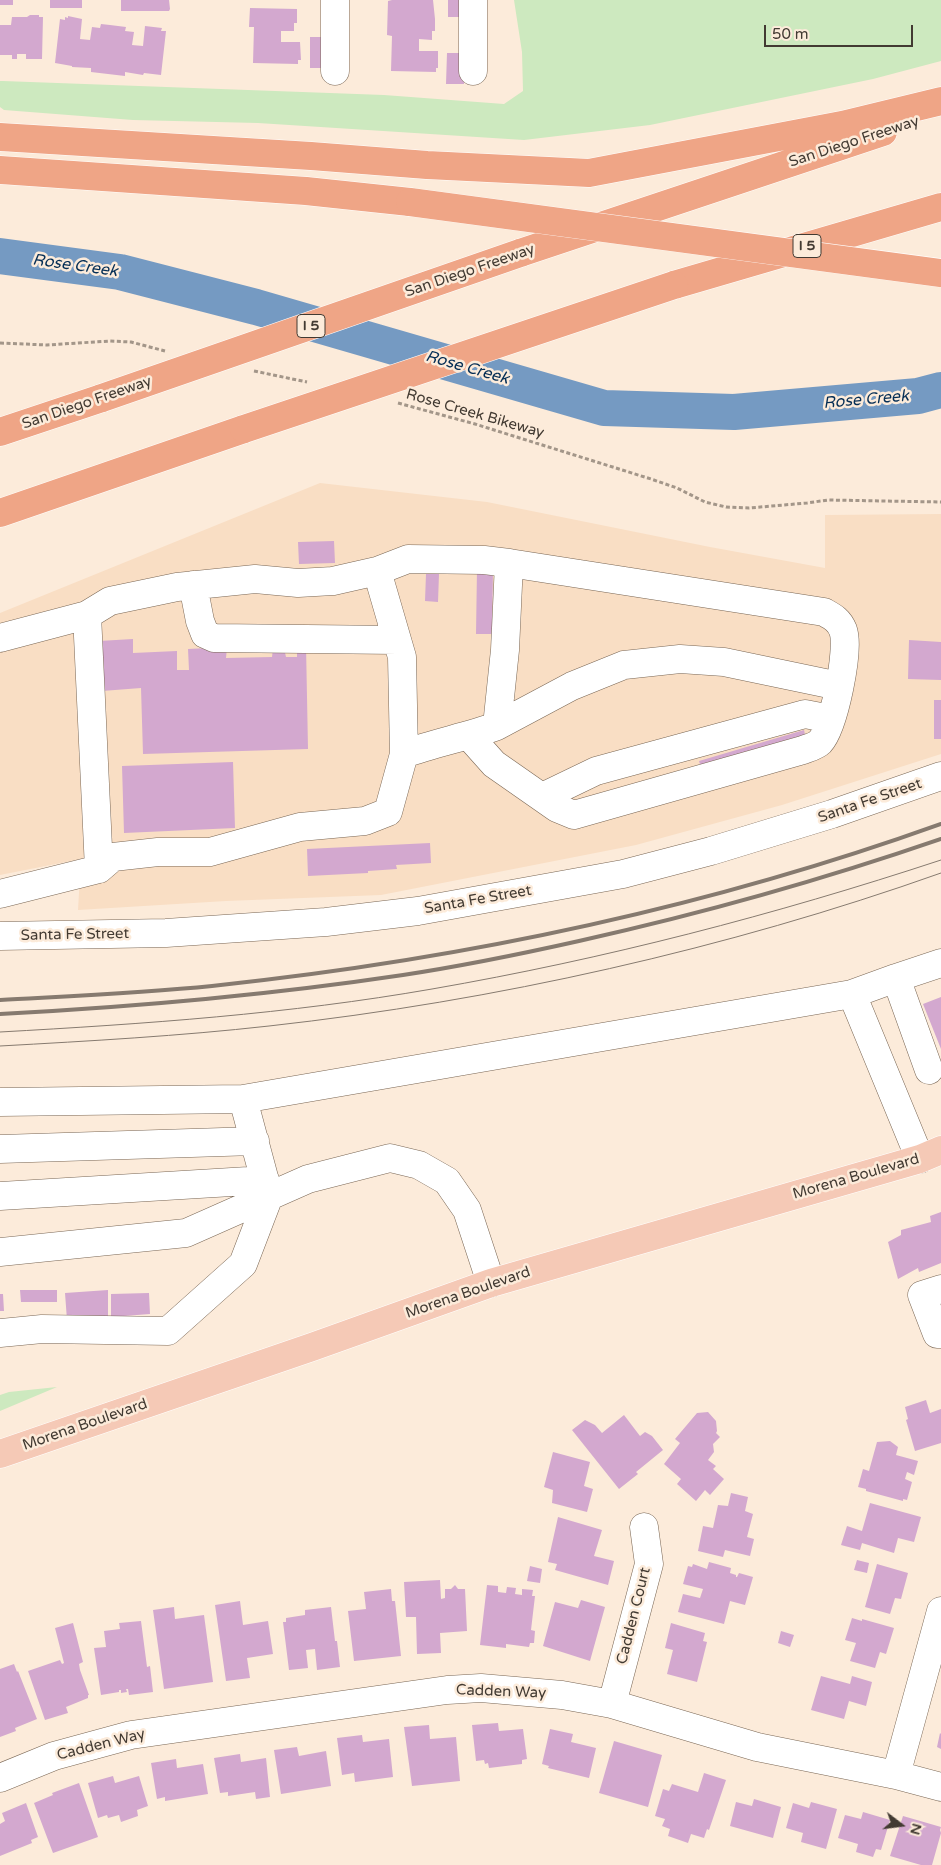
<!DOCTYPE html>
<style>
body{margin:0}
#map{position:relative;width:941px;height:1865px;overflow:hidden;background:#fcebda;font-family:"Varela Round",sans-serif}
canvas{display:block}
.north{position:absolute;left:876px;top:1800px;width:50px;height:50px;-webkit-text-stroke:4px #fcebda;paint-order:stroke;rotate:105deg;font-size:14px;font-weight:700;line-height:20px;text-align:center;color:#423a32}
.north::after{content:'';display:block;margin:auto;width:18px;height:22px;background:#423a32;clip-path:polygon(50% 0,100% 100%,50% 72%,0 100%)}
.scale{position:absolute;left:764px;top:25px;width:149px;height:22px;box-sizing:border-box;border:2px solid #423a32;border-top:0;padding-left:6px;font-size:15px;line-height:18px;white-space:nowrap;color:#423a32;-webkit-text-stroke:4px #fcebda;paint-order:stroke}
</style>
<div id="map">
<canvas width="941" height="1865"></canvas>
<div class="north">N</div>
<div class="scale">50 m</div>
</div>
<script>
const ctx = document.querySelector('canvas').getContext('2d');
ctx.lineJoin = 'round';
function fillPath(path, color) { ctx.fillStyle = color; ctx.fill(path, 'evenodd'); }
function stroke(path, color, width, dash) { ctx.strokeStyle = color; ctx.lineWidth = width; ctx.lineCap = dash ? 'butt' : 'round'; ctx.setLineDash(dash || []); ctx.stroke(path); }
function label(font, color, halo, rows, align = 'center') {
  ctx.font = font + ' "Varela Round",sans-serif'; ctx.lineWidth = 5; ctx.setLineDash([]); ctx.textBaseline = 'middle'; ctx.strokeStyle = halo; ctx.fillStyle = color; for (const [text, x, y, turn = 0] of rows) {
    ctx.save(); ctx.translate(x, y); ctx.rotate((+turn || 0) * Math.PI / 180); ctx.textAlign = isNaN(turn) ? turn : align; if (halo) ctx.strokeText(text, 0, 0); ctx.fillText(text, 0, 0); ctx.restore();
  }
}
fillPath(new Path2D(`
 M320 483 487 502 710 547 825 568V515L941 514V754L782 805 636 845 381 895 226 901 78 910 81 859 0 875V613Z`), '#f9dec4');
fillPath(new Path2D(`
 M514 0H941V61L873 79 650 125 524 140 258 123 133 120 4 110 0 107V81H3L384 95 504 104 523 91 522 52Z
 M57 1387 0 1411V1395L9 1392Z`), '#cde9bf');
stroke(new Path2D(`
 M0 256 120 272 256 307 604 408 734 412 918 396 941 390`), '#759ac2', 36);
fillPath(new Path2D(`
 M0 0H13V5H0Z
 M50 0H82V8H50Z
 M121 0H169L170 9 169 11H121Z
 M392 0H433L435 19V31H432V40L419 39V51H438V68H436V72L391 71 392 36 387 35 388 1Z
 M448 0H465V17H448Z
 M250 8 297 9V23H294V31H281V42H300L301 60H298V64L253 63 254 27H249Z
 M30 15H39V17H43L42 59H26V54H17V59H12V55H0V25H11L12 17H27Z
 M68 16 82 19 80 39 90 40 92 27 100 28 101 24 110 25 126 27 125 31 134 32 132 45 143 46 145 26 162 28 161 31H166L161 75 144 73 143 75 125 72V76L91 72V68L72 67V66L55 63 60 19 65 20V17L68 18Z
 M310 37H327V68H310Z
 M447 53H464V84H446Z
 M334 541 335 563 299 564 298 542Z
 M477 569 493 570 492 634H476Z
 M426 574H439L438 602 425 601Z
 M133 639V653L177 651V670H189L188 649 227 647 226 658 272 657 273 648H284L286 657H297V646L306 645 308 749 143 754 141 688 102 691 99 641Z
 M909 640 941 642V680L908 679Z
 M934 700H941V739H934Z
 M804 730 806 739 702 771 699 761Z
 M233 762 235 828 124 833 122 766Z
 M430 843 431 863 396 865 397 869 368 871V873L308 876 307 849Z
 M941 997V1049L923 1004Z
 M941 1212V1263L919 1272 918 1268 898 1279 888 1242 901 1235V1230L931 1222 930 1216Z
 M20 1290H57V1302H21Z
 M108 1290V1319L67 1320 65 1293Z
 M149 1293 150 1314 111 1317V1294Z
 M0 1294H3L4 1311H0Z
 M926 1400 930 1413 941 1409V1443L915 1451 906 1420 908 1419 905 1407Z
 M708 1412 716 1421 717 1431 716 1433 720 1437 713 1444 714 1452 708 1460 716 1466 713 1469 724 1479 710 1495 705 1490 696 1501 677 1484 681 1479 664 1464 680 1443 675 1439 697 1413Z
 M624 1415 640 1436 645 1432 652 1436 663 1450 636 1472 638 1474 619 1489 572 1430 585 1420 595 1425 602 1433Z
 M890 1441 898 1447 896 1455 918 1461 914 1475 907 1472 905 1479 912 1482 907 1500 903 1499V1501L866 1491V1489L858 1487 863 1469 869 1471 877 1442Z
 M553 1452 590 1462 584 1486 593 1489 587 1512 552 1503 553 1490 544 1487Z
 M731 1493 748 1497 745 1511 753 1514 747 1537 754 1539 750 1556 725 1550 723 1557 698 1551 703 1526 713 1528 718 1505 728 1506Z
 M870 1503 921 1517 914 1542 898 1538 894 1553 862 1543 860 1550 841 1545 847 1526 862 1531Z
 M558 1517 602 1530 594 1556 614 1561 608 1585 555 1570 557 1564 548 1562Z
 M857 1560 869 1563 867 1573 854 1570Z
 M709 1562 731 1568 730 1573 736 1575V1577H737L739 1573 753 1577 745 1605 730 1601 724 1624 678 1612 683 1594 700 1598 703 1589 683 1584 688 1566 692 1567 693 1564 707 1569Z
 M877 1564 908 1573 901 1599 895 1598 890 1614 865 1607Z
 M530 1566 542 1569 540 1583 527 1581Z
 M440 1580 441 1599 445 1598V1589H451L455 1585 458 1589H465L467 1631 440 1633 441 1653 417 1654 416 1617H406L404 1582Z
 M487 1585 498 1586V1592L506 1593 507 1587 516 1588 515 1594 522 1595V1589L533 1590 532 1596H535L531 1630 535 1631 534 1643H530L529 1647 506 1644V1648L480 1645Z
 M391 1589 392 1601H395L401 1656 354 1661 348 1611 366 1609 364 1592Z
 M581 1600 605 1607 590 1661 543 1646 555 1602 578 1608Z
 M240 1601 243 1625 268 1621 273 1654 247 1658 250 1678 226 1681 215 1605Z
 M174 1607 175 1619 204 1615 213 1682 164 1689 153 1610Z
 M331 1607 335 1641H337L340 1667 317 1670 315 1649 306 1650 308 1668 289 1670 283 1622H286V1618L305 1615V1610Z
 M852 1618 862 1621V1619L894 1628 886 1654 880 1652 875 1668 850 1661 856 1643 845 1640Z
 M141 1621 147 1667 150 1666 153 1692 129 1695 128 1689H126L127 1692 121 1693V1690H119V1692L101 1695 94 1648 106 1647 104 1631 120 1629 119 1623Z
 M73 1623 83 1662 79 1664 80 1670 89 1695H88V1698L66 1707 68 1713 45 1720 28 1671 60 1660 62 1664 64 1663 55 1628Z
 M671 1623 705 1633 703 1641 707 1642 697 1682 667 1674 673 1650 665 1648Z
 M781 1631 794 1635 790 1647 778 1643Z
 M14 1664 17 1672 18 1671 37 1719 15 1728 16 1731 0 1737V1669Z
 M821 1676 850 1684 852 1676 872 1682 866 1706 849 1701 844 1719 811 1710Z
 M498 1723 499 1731 523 1729 527 1759 522 1760V1764L489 1768 488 1763 485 1764 484 1760 476 1761 472 1725Z
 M429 1725 430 1739 456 1737 460 1781 412 1786 404 1727Z
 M550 1729 573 1734 571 1742 596 1748 589 1778 548 1768 549 1766 542 1764Z
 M940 1733 941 1734V1749L937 1747Z
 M362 1735 363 1742 389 1739 393 1777 355 1782 354 1773 342 1775 337 1738Z
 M614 1741 662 1755 648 1807 599 1793Z
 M297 1747 299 1756 326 1751 331 1786 281 1794 274 1750Z
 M240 1754 241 1762 266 1758 270 1797 256 1799 255 1792 228 1796V1792L220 1793 214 1758Z
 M176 1759 177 1768 203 1764 208 1794 165 1801V1797L157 1799 151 1763Z
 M704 1773 726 1780 709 1830 707 1829 704 1838 691 1834 688 1843 668 1836 670 1829 662 1826 665 1819 655 1816 663 1789 669 1791 672 1784 698 1792Z
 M113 1776 115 1783 139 1776 148 1806 137 1810 138 1816 121 1822 119 1815 108 1818 107 1815 98 1818 88 1783Z
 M79 1783 98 1837 53 1853 34 1803 53 1795 52 1793Z
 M754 1799 781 1807 773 1838 730 1826 736 1802 752 1806Z
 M811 1802 837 1809 826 1849 801 1842 803 1833 786 1828 793 1803 809 1808Z
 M26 1803 38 1837 31 1840 32 1843 0 1856V1824L5 1821 2 1813Z
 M863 1812 890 1820 881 1850 876 1849 873 1857 856 1852 858 1844 838 1838 845 1815 861 1819Z
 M903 1816 941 1827 940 1830 941 1833 932 1865H921L890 1856Z`), '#d3a8cf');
const minor = new Path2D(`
 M335 71V0
 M473 71V0
 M377 571 402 657 404 754
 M193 585 200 621 205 634 214 638 397 640
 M87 615 99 869
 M0 638 87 615 110 601 177 587 255 579 298 583 333 581 377 571 408 559 484 560 509 563 505 650 497 726C466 737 434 743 404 754L388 812 365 821 300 827 210 852H158L113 857 99 869 0 894
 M497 726 572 686 624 665 680 659 724 662 839 686
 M469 736 494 764 557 808 574 815 803 750C808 748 816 746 820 742 834 727 850 649 843 630 839 620 833 617 824 612L509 563
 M542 797 596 771 805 714 831 719
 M0 936 166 933 326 922 418 911 623 874 711 851 832 814 941 776
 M896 978 852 994 920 1159
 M929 1070 896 978 941 963
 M0 1102 243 1099 852 994
 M0 1149 255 1141
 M0 1196 265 1180
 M0 1252 186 1233 308 1179 390 1158 419 1165 447 1181 467 1210 491 1283
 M941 1289 922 1295 937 1334H941
 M0 1333 42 1329 168 1331 243 1264 269 1196 243 1099
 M612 1704 649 1564 644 1527
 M896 1775 941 1611
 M0 1778 54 1756 131 1735 447 1690 481 1688 562 1695 612 1704 757 1747 896 1775 941 1787`);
const major = new Path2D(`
 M0 1454 312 1347 491 1283 920 1159 941 1150`);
const highway = new Path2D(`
 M0 137 311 156 427 165 589 173 842 125 941 101
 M0 170 306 191 410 202
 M520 253 883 132
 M674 285 941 207
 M0 432 102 398
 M0 513 244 429`);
stroke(minor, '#7a6755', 29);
stroke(major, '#fff', 29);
stroke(highway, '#fff', 29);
stroke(new Path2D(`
 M0 343 47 345 110 341 131 342 165 351
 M254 371 307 382
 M398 403 475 424 651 479 677 488 705 502 726 507 749 508 807 503 828 500 941 502`), '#a39689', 3, [4, 2.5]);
stroke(minor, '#fff', 28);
stroke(major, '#f5c9b6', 28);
stroke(highway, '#efa586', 28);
stroke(new Path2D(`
 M0 1032C144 1024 289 1014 432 989 605 959 774 915 941 860
 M0 1046C90 1041 180 1036 269 1026 495 1001 727 949 941 873`), '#867a6f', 1);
stroke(new Path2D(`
 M0 1000C71 996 142 993 212 986 459 960 707 908 941 824
 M0 1014C135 1007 269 995 403 975 462 966 521 954 579 941 701 914 822 880 941 839`), '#867a6f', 4);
const highwayBridge = new Path2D(`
 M410 202 941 273
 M102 398 520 253
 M244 429 674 285`);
stroke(highwayBridge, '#fff', 29, []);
stroke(highwayBridge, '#efa586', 28);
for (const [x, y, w] of [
 [807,246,28],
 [311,326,28]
]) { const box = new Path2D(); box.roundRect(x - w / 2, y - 11.5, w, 23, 4); ctx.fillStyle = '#fcebda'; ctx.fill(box); stroke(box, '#423a32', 1); }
label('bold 14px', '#423a32', null, [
 ["I 5",807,246],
 ["I 5",311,326]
]);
label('15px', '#423a32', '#fcebda', [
 ["San Diego Freeway",854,142,-18],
 ["San Diego Freeway",470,271,-19],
 ["San Diego Freeway",87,403,-19],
 ["Rose Creek Bikeway",475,414,16],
 ["Santa Fe Street",870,801,-19],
 ["Santa Fe Street",478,900,-10],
 ["Santa Fe Street",75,935,-1],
 ["Morena Boulevard",856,1177,-16],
 ["Morena Boulevard",468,1293,-19],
 ["Morena Boulevard",85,1425,-19],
 ["Cadden Court",634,1616,-76],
 ["Cadden Way",501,1692,2],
 ["Cadden Way",101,1745,-14]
]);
label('italic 16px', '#052e55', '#fcebda', [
 ["Rose Creek",75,266,8],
 ["Rose Creek",467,368,16],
 ["Rose Creek",866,400,-5]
]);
</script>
